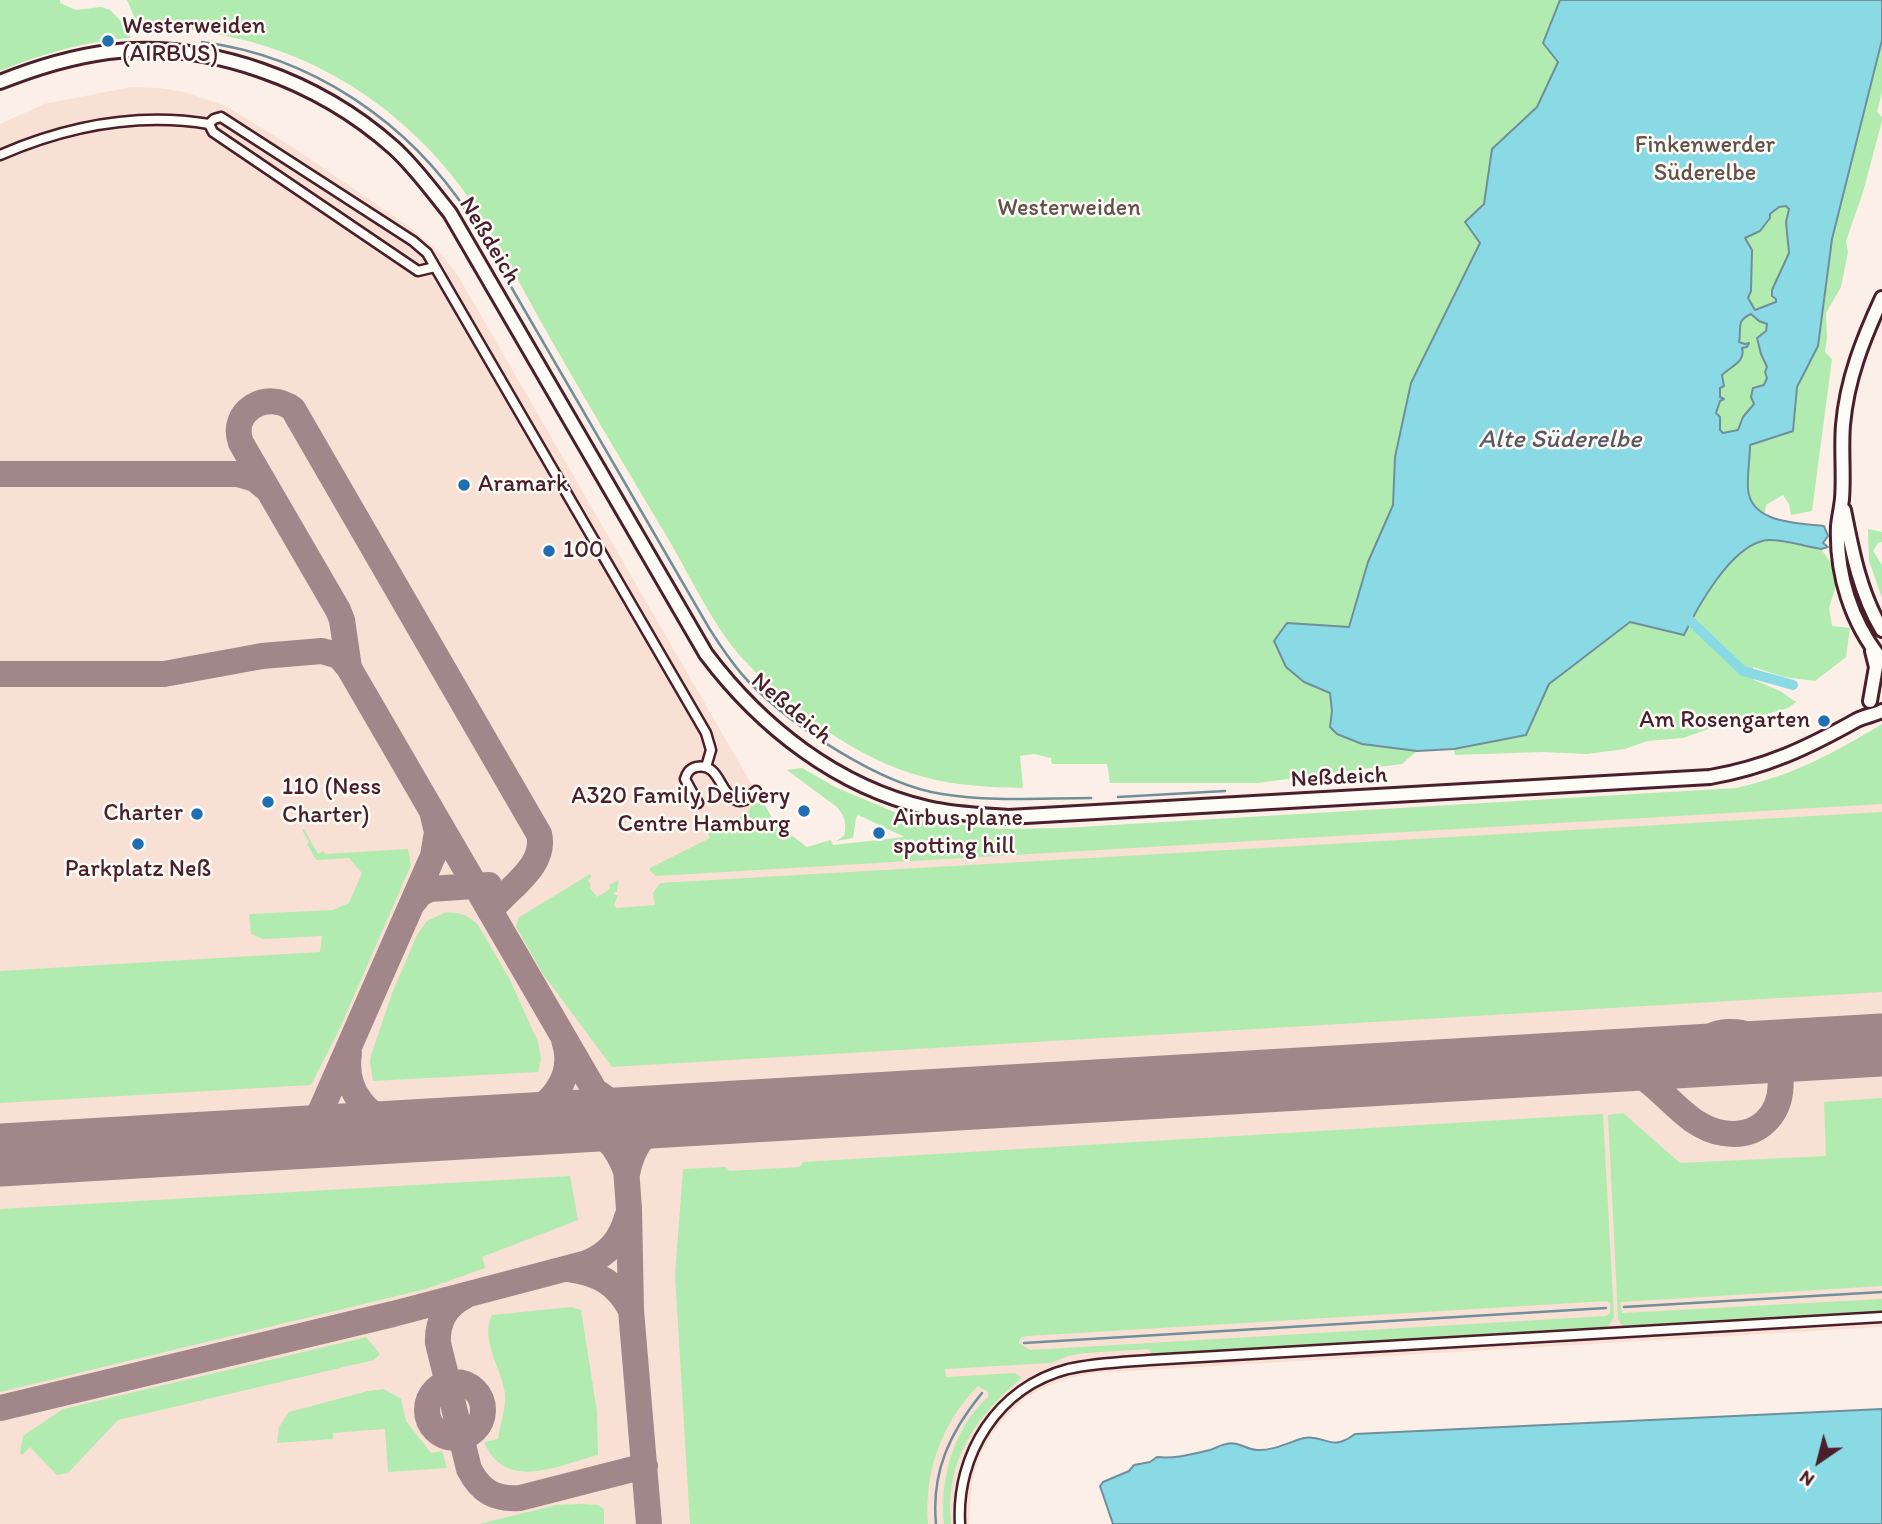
<!DOCTYPE html>
<meta charset="utf-8">
<style>
body{margin:0}
#map{position:relative;width:1882px;height:1524px;overflow:hidden;background:#fbefe8;font-family:Itim,sans-serif}
canvas{display:block}
.north{position:absolute;left:1784px;top:1426px;width:70px;height:70px;-webkit-text-stroke:5px #fdfcf7;paint-order:stroke;rotate:215deg;font-size:19px;font-weight:700;line-height:28px;text-align:center;color:#4a1f2b}
.north::after{content:'';display:block;margin:auto;width:24px;height:32px;background:#4a1f2b;clip-path:polygon(50% 0,100% 100%,50% 72%,0 100%)}
</style>
<div id="map">
<canvas width="1882" height="1524"></canvas>
<div class="north">N</div>
</div>
<script>
const ctx = document.querySelector('canvas').getContext('2d');
ctx.lineJoin = 'round';
function fillPath(path, color) { ctx.fillStyle = color; ctx.fill(path, 'evenodd'); }
function stroke(path, color, width, dash) { ctx.strokeStyle = color; ctx.lineWidth = width; ctx.lineCap = dash ? 'butt' : 'round'; ctx.setLineDash(dash || []); ctx.stroke(path); }
function label(font, color, halo, rows, align = 'center') {
  ctx.font = font + ' Itim,sans-serif'; ctx.lineWidth = 5; ctx.setLineDash([]); ctx.textBaseline = 'middle'; ctx.strokeStyle = halo; ctx.fillStyle = color; for (const [text, x, y, turn = 0] of rows) {
    ctx.save(); ctx.translate(x, y); ctx.rotate((+turn || 0) * Math.PI / 180); ctx.textAlign = isNaN(turn) ? turn : align; if (halo) ctx.strokeText(text, 0, 0); ctx.fillText(text, 0, 0); ctx.restore();
  }
}
fillPath(new Path2D(`
 M131 87 159 88 184 92 226 106 294 148 414 230 442 255 457 274 797 863 1882 799V1327L1096 1373 1070 1378 1048 1386 1027 1397 1007 1415 991 1435 979 1457 972 1481 969 1524H0V124L44 104Z`), '#f9e0d5');
fillPath(new Path2D(`
 M0 0H60V3L76 10 101 7 110 10 129 29 130 38C86 41 41 54 0 71Z
 M127 0H1882V92L1877 112 1882 117V121L1863 192 1846 241 1848 252 1841 287 1826 313 1827 338 1825 352 1832 359 1812 511 1791 515 1789 504 1783 495 1766 505 1760 541H1776L1821 549 1836 570 1837 582 1829 608 1832 626 1850 628 1846 657 1815 681 1784 677 1753 667 1754 680 1780 691 1796 702 1788 708 1732 724 1714 727 1683 738 1647 741 1625 749 1587 754 1542 752 1455 755 1454 749 1526 735 1549 684 1621 628 1411 383 1395 457 1393 505 1368 562 1348 627 1287 623 1304 682 1330 693 1332 711 1330 727C1356 750 1387 743 1417 751L1402 764 1257 783H1110L1107 764H1052L1051 758 1034 754 1020 756 1023 788C989 787 957 786 924 777 859 761 787 707 743 659 715 629 691 578 670 542 631 476 591 410 553 343 528 300 506 255 479 213 422 124 334 59 231 37 201 31 169 24 138 26Z
 M1868 529 1882 532V542L1878 543 1873 551 1882 565V598L1869 561Z
 M1882 724V804L656 876 650 871V868L710 838 708 834 748 813 753 801 757 803 762 800 775 823 807 847 831 840 833 845 905 837 858 815 856 818 853 838 836 841 844 836C847 824 845 817 837 807L787 770 802 768 837 788 899 814 927 821 999 829 1063 828 1736 788C1794 775 1832 754 1882 724Z
 M1882 812V992L612 1067 543 974 516 927 518 918 590 874 592 877 588 880 591 886 590 888 597 897 610 889 609 885 618 880 617 892H614V895H618L614 905 616 908 655 905 653 893 660 883Z
 M304 829 318 854 324 851 325 854 408 849 411 865 340 1028 311 1085 0 1103V971L320 952 322 936 263 939 251 934 249 914 333 910 349 903 362 873 349 858 316 860 307 844 309 842 302 830Z
 M444 913C458 911 468 915 478 925L510 980 538 1042 541 1059 538 1072 373 1081 370 1061 372 1052 393 991 417 935 427 921Z
 M1882 1098V1286L1620 1302 1622 1313 1882 1299V1312L1623 1327 1618 1319 1608 1115 1623 1113 1680 1163 1826 1156 1824 1102Z
 M1603 1114 1614 1317 1607 1328 1151 1354 1149 1349 1085 1353 1068 1356 1051 1363 945 1369 946 1377 1015 1373 1022 1378C976 1415 944 1462 951 1524H944C939 1480 954 1427 988 1397V1392L978 1386C941 1423 924 1473 928 1524H690L675 1275 683 1169 726 1167 729 1171 800 1167 803 1162ZM1607 1301 1610 1304V1313L1606 1316 1030 1350 1019 1343 1021 1338 1028 1336Z
 M570 1176 578 1220 482 1257 485 1268 426 1289 0 1392V1209Z
 M572 1307 581 1310 597 1412 598 1455C558 1465 506 1493 484 1442L498 1439C500 1425 506 1408 505 1395 503 1370 479 1340 492 1315Z
 M366 1337 380 1354 374 1360 118 1420 68 1473 57 1475 30 1447 22 1455 20 1452 23 1436 63 1409Z
 M384 1389 401 1399 406 1421 431 1453 442 1451 447 1468 388 1472 385 1429 333 1433V1439L277 1443 279 1427 289 1412 368 1391Z
 M581 1504 598 1505 604 1509V1524H479L556 1505Z`), '#b1ebaf');
const water = new Path2D(`
 M1560 0H1882V40L1832 239 1818 346 1797 387 1793 431 1750 445C1750 459 1747 474 1748 489 1751 524 1799 523 1824 526L1828 536 1823 543 1828 547 1821 549C1807 547 1775 537 1762 541 1729 550 1698 606 1684 635L1630 622 1549 684 1526 735 1454 749 1417 751 1362 744 1337 734 1330 727 1332 711 1330 693 1304 682 1286 667 1274 641 1287 623 1349 627 1368 562 1393 505 1395 457 1411 383 1480 243 1465 222 1484 204 1492 149 1537 107 1558 62 1543 43ZM1786 206 1789 209 1786 222 1789 253 1772 290V296L1776 299V302L1755 310 1748 298 1751 291 1752 250 1745 238 1760 231 1770 218V214L1779 207ZM1751 314 1759 321 1767 324 1766 331 1757 338 1761 354 1767 367 1765 372 1767 378 1764 385 1753 388 1751 397 1754 404 1743 417 1738 430 1723 433 1720 430V417L1716 413 1720 401 1724 399 1720 397V388L1724 386 1722 375C1731 366 1746 362 1742 348L1747 347 1749 343 1745 344 1739 342C1742 329 1735 321 1751 314Z
 M1882 1409V1524H1113L1100 1486 1103 1482 1129 1471 1134 1465 1150 1462 1157 1457C1176 1459 1192 1454 1210 1450 1216 1448 1220 1445 1226 1444 1238 1441 1245 1449 1257 1450 1273 1451 1289 1442 1304 1438 1325 1434 1330 1453 1355 1434Z`);
fillPath(water, '#8adae6');
stroke(water, '#708f9b', 2);
stroke(new Path2D(`
 M202 42C312 56 410 123 470 216L709 628C721 647 734 667 750 683 793 727 881 785 942 794 991 802 1041 798 1091 798
 M1118 797 1225 791
 M1624 1307 1882 1292
 M1024 1343 1606 1308
 M936 1524C931 1472 950 1432 982 1393`), '#708f9b', 2.5);
stroke(new Path2D(`
 M1682 613 1743 671 1793 685`), '#8adae6', 10);
stroke(new Path2D(`
 M0 474H238L255 479 267 489
 M0 674H164L262 656 322 651 339 656 349 668
 M432 811 349 668 342 620 338 610 241 443C229 411 267 389 293 409L539 834C547 866 508 888 490 911
 M413 903 421 893 430 889 489 885
 M349 1053C343 1095 369 1115 401 1132
 M1602 1061C1614 1064 1626 1066 1637 1073 1667 1091 1686 1127 1723 1133 1797 1145 1801 1030 1728 1032 1708 1033 1697 1046 1680 1053 1670 1056 1659 1057 1649 1059
 M598 1093 625 1112 645 1118
 M571 1122C601 1127 618 1146 627 1174 632 1146 649 1122 678 1116
 M517 1125C547 1106 578 1080 564 1040
 M287 1138 304 1131 318 1117 433 856 437 832 432 811 624 1141 629 1209 631 1310 649 1524
 M569 1269C598 1273 617 1283 631 1310
 M465 1296C446 1306 437 1321 438 1343L469 1469C480 1491 495 1500 520 1498L645 1466
 M427 1410a28 28 0 1 1 56 0a28 28 0 1 1-56 0Z
 M0 1408 393 1314 587 1263C608 1254 621 1240 627 1217`), '#a2878a', 26);
stroke(new Path2D(`
 M0 1155 1882 1045`), '#a2878a', 63);
const street = new Path2D(`
 M0 155C67 126 136 112 209 124
 M435 267 418 271 213 132 209 124 214 119 221 117 413 241 427 253 706 733 711 750 706 767
 M698 803 685 779C687 773 689 769 696 767 719 762 719 791 734 799 739 802 741 801 745 800L756 791
 M960 1524C956 1454 998 1387 1068 1369 1094 1363 1122 1362 1149 1360L1882 1317`);
const secondary = new Path2D(`
 M0 82C35 68 71 57 108 52 210 40 319 81 394 148 415 167 432 191 450 213L706 654C761 727 837 787 928 808 954 814 981 815 1008 817L1710 777C1767 767 1807 748 1857 720 1865 716 1874 715 1882 711
 M1882 298C1863 339 1847 379 1843 425 1841 449 1844 475 1842 499 1841 508 1839 517 1838 526 1836 573 1851 623 1882 660
 M1844 510C1852 551 1860 593 1882 630
 M1870 701 1876 667 1872 651`);
stroke(street, '#4a1f2b', 13);
stroke(secondary, '#4a1f2b', 18);
stroke(street, '#fdfcf7', 8);
stroke(secondary, '#fdfcf7', 12);
for (const [x, y, r, color] of [
 [108,41,7,"#1f6fb2"],
 [464,485,7,"#1f6fb2"],
 [549,551,7,"#1f6fb2"],
 [1824,721,7,"#1f6fb2"],
 [268,802,7,"#1f6fb2"],
 [804,811,7,"#1f6fb2"],
 [197,814,7,"#1f6fb2"],
 [879,833,7,"#1f6fb2"],
 [138,844,7,"#1f6fb2"]
]) { const dot = new Path2D(); dot.arc(x, y, r, 0, 2 * Math.PI); ctx.fillStyle = color; ctx.fill(dot); stroke(dot, '#fdfcf7', 2.5); }
label('24px', '#4a1f2b', '#fdfcf7', [
 ["Westerweiden",122,27],
 ["(AIRBUS)",122,55],
 ["Aramark",478,485],
 ["100",563,551],
 ["Am Rosengarten",1810,721,"right"],
 ["110 (Ness",282,788],
 ["Charter)",282,816],
 ["A320 Family Delivery",790,797,"right"],
 ["Centre Hamburg",790,825,"right"],
 ["Charter",183,814,"right"],
 ["Airbus plane",893,819],
 ["spotting hill",893,847],
 ["Parkplatz Neß",138,870,"center"]
], 'left');
label('24px', '#64524c', '#fdfcf7', [
 ["Finkenwerder",1705,146],
 ["Süderelbe",1705,174],
 ["Westerweiden",1069,209]
]);
label('24px', '#4a1f2b', '#fdfcf7', [
 ["Neßdeich",489,241,59],
 ["Neßdeich",791,709,40],
 ["Neßdeich",1339,778,-3]
]);
label('italic 26px', '#5d5763', '#fdfcf7', [
 ["Alte Süderelbe",1560,440]
]);
</script>
